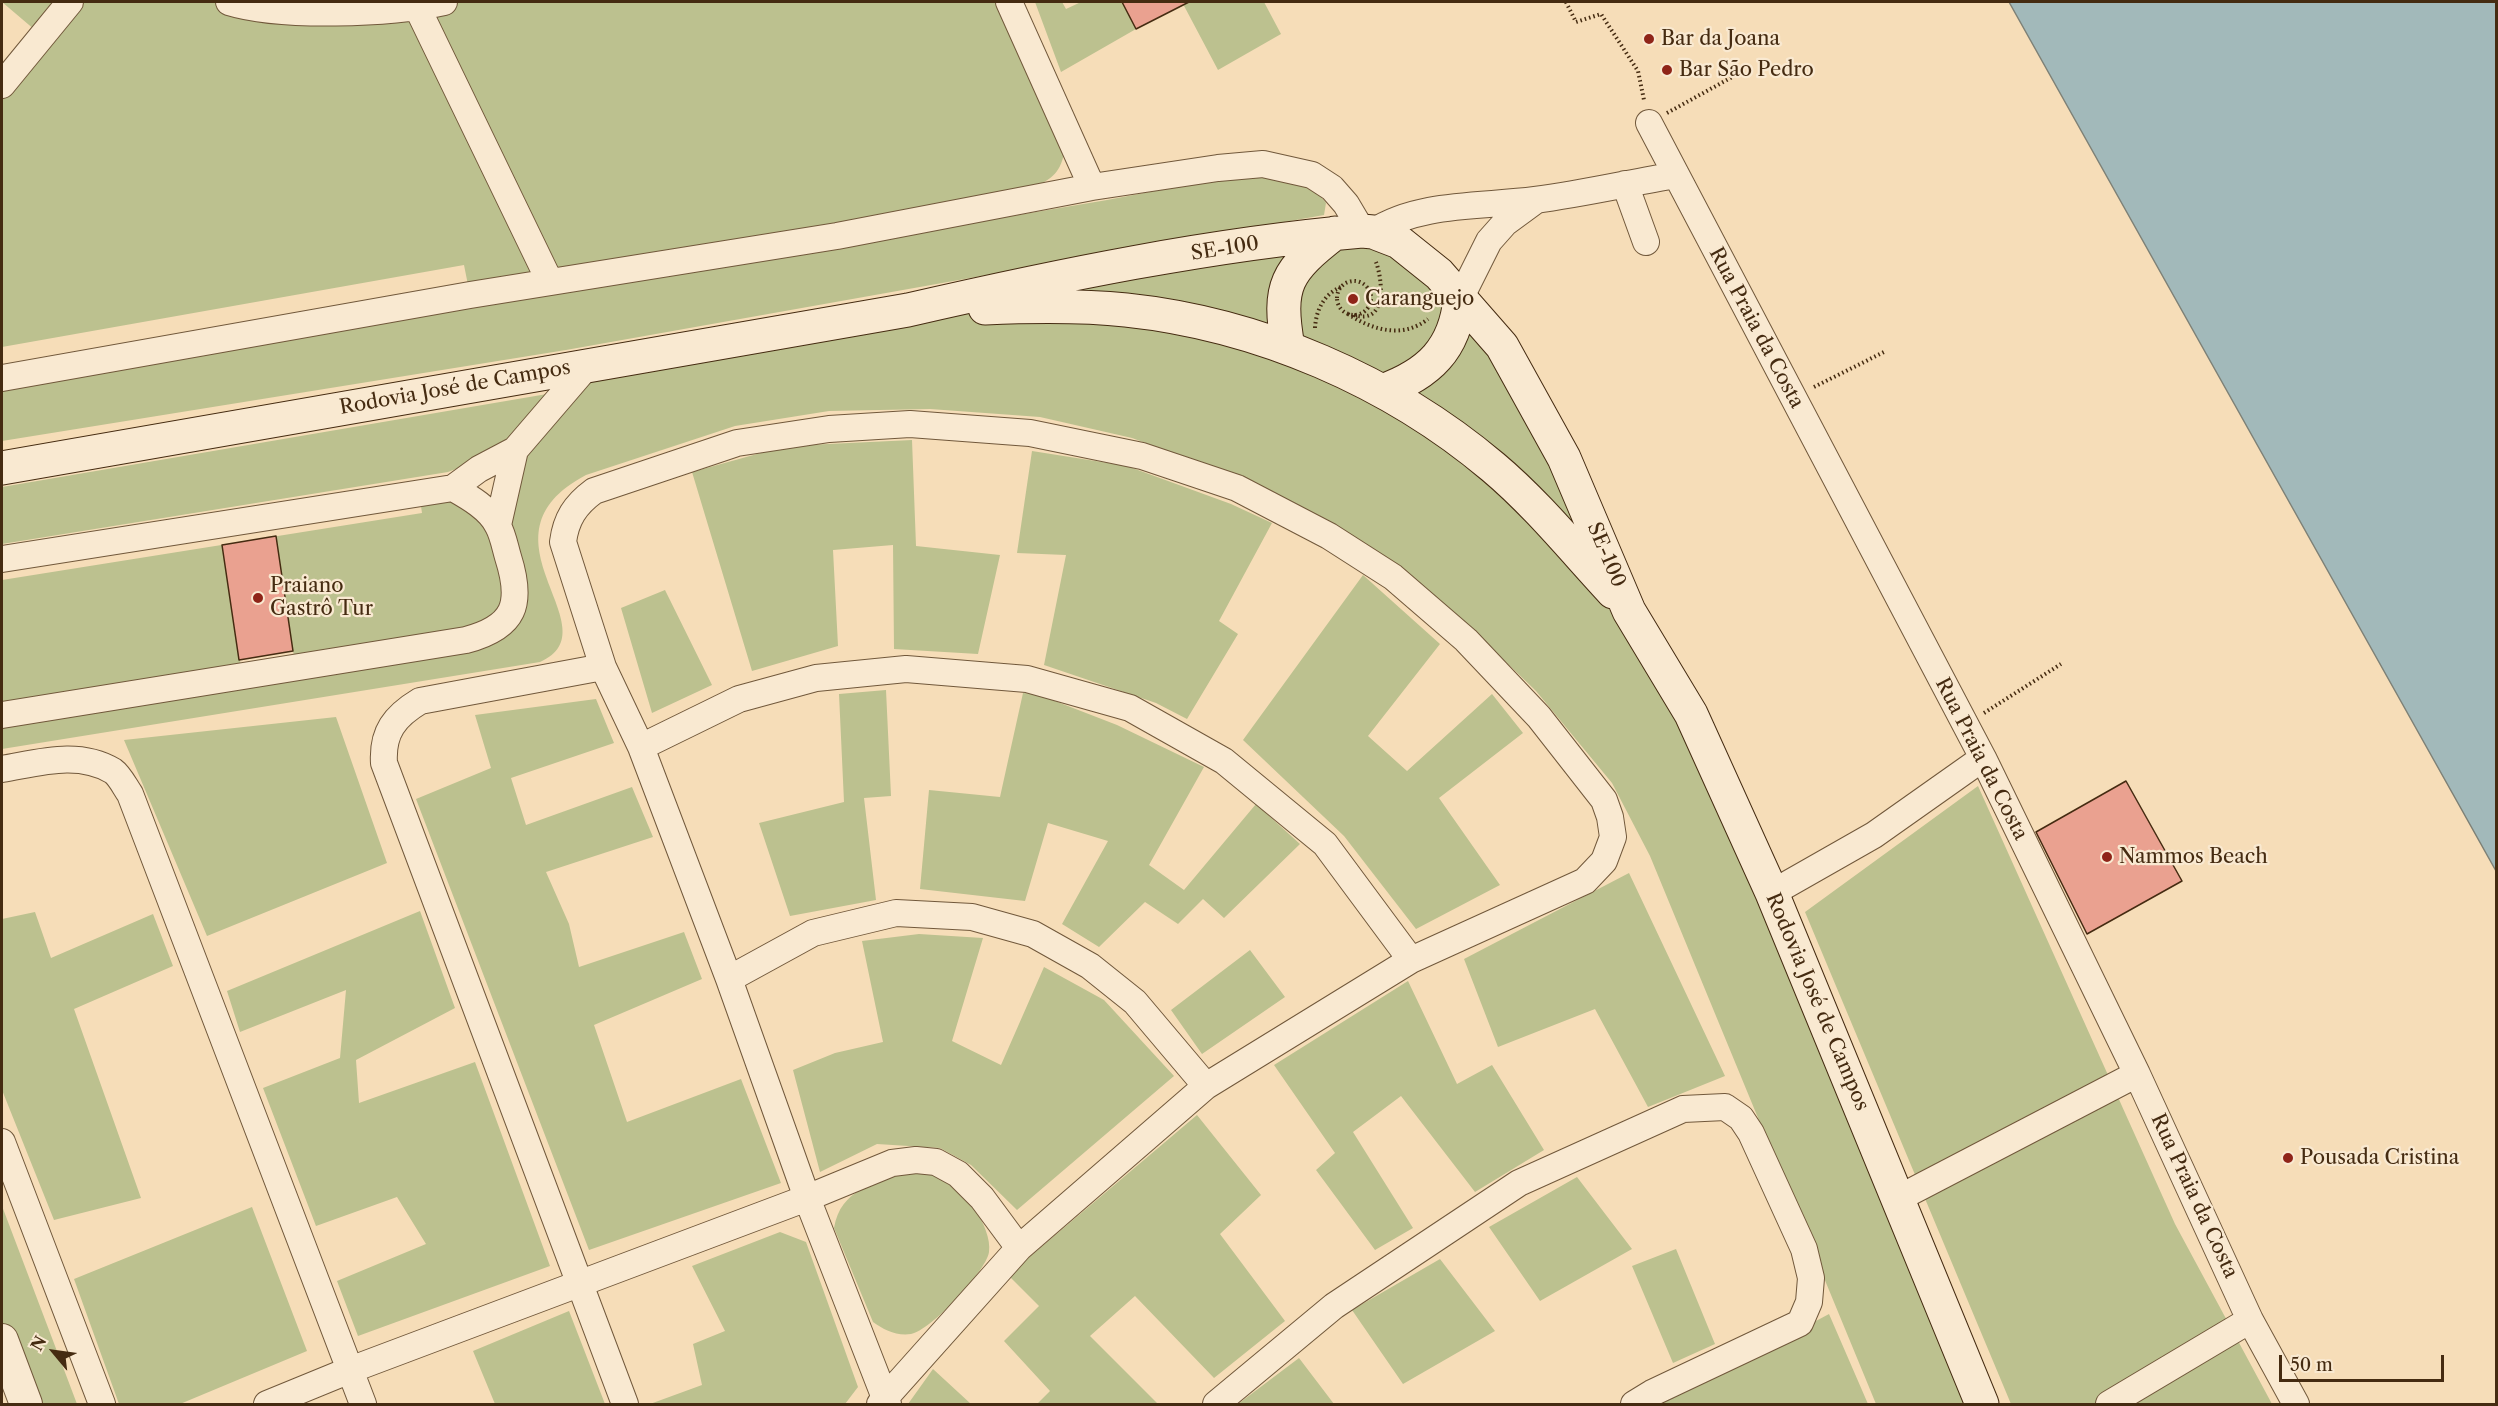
<!DOCTYPE html>
<meta charset="utf-8">
<style>
body{margin:0}
#map{position:relative;width:2498px;height:1406px;overflow:hidden;background:#f6ddb8;font-family:"Libre Caslon Text",serif}
canvas{display:block}
.frame{position:absolute;inset:0;border:3px solid #452b11;pointer-events:none}
.north{position:absolute;left:24px;top:1322px;width:60px;height:60px;-webkit-text-stroke:4px #f9e9d1;paint-order:stroke;rotate:299deg;font-size:16px;font-weight:700;line-height:24px;text-align:center;color:#452b11}
.north::after{content:'';display:block;margin:auto;width:21px;height:27px;background:#452b11;clip-path:polygon(50% 0,100% 100%,50% 72%,0 100%)}
.scale{position:absolute;left:2279px;top:1355px;width:165px;height:27px;box-sizing:border-box;border:3px solid #452b11;border-top:0;padding-left:8px;font-size:18px;line-height:21px;white-space:nowrap;color:#452b11;-webkit-text-stroke:4px #f9e9d1;paint-order:stroke}
</style>
<div id="map">
<canvas width="2498" height="1406"></canvas>
<div class="frame"></div>
<div class="north">N</div>
<div class="scale">50 m</div>
</div>
<script>
const ctx = document.querySelector('canvas').getContext('2d');
ctx.lineJoin = 'round';
function fillPath(path, color) { ctx.fillStyle = color; ctx.fill(path, 'evenodd'); }
function stroke(path, color, width, dash) { ctx.strokeStyle = color; ctx.lineWidth = width; ctx.lineCap = dash ? 'butt' : 'round'; ctx.setLineDash(dash || []); ctx.stroke(path); }
function label(font, color, halo, rows, align = 'center') {
  ctx.font = font + ' "Libre Caslon Text",serif'; ctx.lineWidth = 4.5; ctx.setLineDash([]); ctx.textBaseline = 'middle'; ctx.strokeStyle = halo; ctx.fillStyle = color; for (const [text, x, y, turn = 0] of rows) {
    ctx.save(); ctx.translate(x, y); ctx.rotate((+turn || 0) * Math.PI / 180); ctx.textAlign = isNaN(turn) ? turn : align; if (halo) ctx.strokeText(text, 0, 0); ctx.fillText(text, 0, 0); ctx.restore();
  }
}
fillPath(new Path2D(`
 M2 2H1003L1065 149C1061 172 1053 179 1032 188L470 295 464 265 2 347V85L42 36Z
 M1035 2H1062L1066 9 1081 2H1122L1136 29 1061 72Z
 M1182 2H1264L1281 34 1218 70Z
 M1268 175C1286 179 1316 187 1326 203L1324 215 566 350 2 441V386L1107 200 1234 176Z
 M1362 231 1460 299 1629 611 1982 1404H1876L1650 856 1612 783 1536 691 1456 614 1365 543 1241 478 1132 438 1040 417 930 409 829 411 735 426 586 475C468 537 616 629 540 662L2 749V580L422 513 419 493 453 488 498 524 515 450 588 365 1062 288ZM293 651 296 667 242 675 240 660Z
 M547 394C515 439 500 453 448 472L2 544V487Z
 M912 440 916 546 1000 555 978 654 894 649 893 545 833 550 838 646 752 671 692 472 786 446Z
 M1032 451 1127 466 1231 504 1272 523 1219 621 1238 634 1187 719 1156 703 1044 665 1066 555 1017 553Z
 M1363 575 1440 644 1368 736 1407 771 1492 694 1523 733 1439 798 1500 885 1416 929 1344 836 1243 740Z
 M665 590 712 685 652 713 621 608Z
 M886 690 891 796 864 798 876 900 790 916 759 823 844 802 839 694Z
 M1023 693 1037 694 1117 725 1204 767 1149 865 1184 890 1256 804 1300 844 1224 918 1203 899 1178 924 1145 902 1099 947 1062 924 1108 841 1048 823 1025 901 920 889 929 790 1000 797Z
 M596 699 614 743 511 778 526 825 632 787 653 837 546 872 569 924 579 967 684 932 702 979 594 1025 627 1122 741 1079 781 1183 589 1250 416 799 491 768 475 715Z
 M336 717 387 863 207 936 124 740Z
 M1978 786 2175 1224 2272 1404H2011L1805 912Z
 M1629 873 1725 1076 1648 1107 1595 1009 1498 1047 1464 959Z
 M420 911 455 1008 356 1060 359 1103 475 1062 550 1266 358 1336 337 1281 426 1244 397 1197 316 1226 263 1088 340 1058 346 990 240 1032 227 991Z
 M35 912 51 958 153 914 173 966 74 1009 141 1198 54 1220 2 1090V919Z
 M919 934 983 938 952 1041 1001 1065 1044 967 1104 1000 1174 1076 1017 1210 971 1165 940 1148 877 1144 820 1172 793 1070 835 1053 883 1042 862 941Z
 M1250 950 1285 997 1202 1054 1171 1010Z
 M1408 981 1457 1084 1492 1065 1544 1150 1475 1192 1401 1096 1353 1132 1413 1228 1375 1250 1316 1170 1335 1153 1274 1065Z
 M1197 1115 1261 1195 1220 1234 1285 1321 1214 1378 1135 1296 1090 1336 1158 1404H1037L1050 1391 1004 1341 1039 1306 1010 1277 1027 1259Z
 M907 1171C917 1172 931 1170 939 1174 961 1184 993 1227 989 1252 986 1272 930 1331 911 1334 896 1336 884 1330 873 1322L834 1228C841 1188 874 1185 907 1171Z
 M1577 1177 1632 1249 1540 1301 1489 1227Z
 M2 1206 77 1404H27L2 1338Z
 M252 1207 307 1351 180 1404H119L74 1279Z
 M780 1232 806 1242 858 1387 845 1404H650L702 1385 693 1344 725 1331 692 1266Z
 M1676 1249 1715 1344 1673 1363 1632 1266Z
 M1440 1259 1495 1331 1403 1384 1352 1310Z
 M569 1311 605 1404H495L473 1351Z
 M1829 1314 1868 1404H1661Z
 M1299 1358 1334 1404H1238Z
 M933 1369 971 1404H908Z`), '#bcc18f');
const water = new Path2D(`
 M2009 2H2496V871Z`);
fillPath(water, '#a2b9ba');
stroke(water, '#7d8076', 1.5);
const building = new Path2D(`
 M1122 2H1189L1136 29Z
 M276 536 293 651 239 660 222 545Z
 M2126 781 2182 881 2087 934 2036 832Z`);
fillPath(building, '#eaa190');
stroke(building, '#452b11', 1.5);
const minor = new Path2D(`
 M229 2C281 18 390 14 444 2
 M1009 2 1092 187
 M417 7 550 282
 M2 85 70 2
 M1649 123 1983 758 2137 1074 2250 1320 2296 1404
 M1625 184 1646 242
 M1373 232C1419 202 1482 207 1535 200 1582 194 1629 183 1676 175
 M1460 299 1489 241 1505 223 1535 201
 M2 378 470 295 837 236 1092 187 1218 168 1263 164 1312 175 1332 188 1346 204 1362 231
 M498 525 515 450
 M2 559 453 488 479 469 515 450 588 365
 M603 667 420 701C395 716 382 732 384 763L625 1404
 M2 715 466 640C515 627 523 604 508 557 505 547 503 535 498 526 490 509 469 497 453 488
 M641 747 739 699 816 678 906 669 1027 679 1130 708 1224 761 1325 844 1411 960
 M2 769C38 763 78 750 113 771 120 776 125 787 130 794L363 1404
 M1772 893 1874 835 1983 758
 M729 979 813 933 896 913 972 917 1033 934 1090 966 1135 1002 1206 1086
 M2 1142 102 1404
 M1899 1198 2137 1074
 M267 1404 350 1370 807 1198 892 1163 916 1160 936 1162 958 1174 982 1198 1019 1248
 M880 1404 885 1398 1019 1248 1206 1086 1411 960 1585 881 1604 861 1613 837 1610 817 1604 800 1539 717 1466 640 1393 577 1329 536 1237 488 1142 456 1030 433 910 424 829 429 737 443 594 491C575 505 566 519 563 542L603 667 641 747 729 979 807 1198 885 1398 888 1404
 M1216 1404 1334 1306 1519 1183 1683 1109 1725 1107 1741 1118 1751 1133 1804 1249 1811 1278 1809 1302 1800 1323 1652 1393 1634 1404
 M2109 1404 2250 1320`);
const tertiary = new Path2D(`
 M2 1340 26 1404`);
const secondary = new Path2D(`
 M985 308C1032 306 1079 305 1126 310 1259 324 1391 381 1493 467 1537 504 1574 550 1613 592
 M1288 347C1277 285 1286 271 1335 233
 M1382 391C1429 374 1455 349 1460 299
 M2 468 908 310C1056 276 1211 244 1362 231L1373 232 1399 242 1439 274 1502 346 1564 458 1629 611 1691 714 1772 893 1982 1404`);
stroke(minor, '#71583b', 28);
stroke(tertiary, '#71583b', 34);
stroke(secondary, '#452b11', 35);
stroke(new Path2D(`
 M1566 2 1576 22 1601 14 1638 71 1644 100
 M1667 113 1734 76
 M1337 298a17 17 0 1 1 34 0a17 17 0 1 1-34 0Z
 M1348 314C1372 330 1403 339 1428 319
 M1354 315C1387 325 1383 281 1376 262
 M1315 328C1316 310 1324 294 1341 287
 M1814 387 1886 351
 M1984 713 2061 664`), '#452b11', 4, [1.5, 3]);
stroke(minor, '#f9e9d1', 26);
stroke(tertiary, '#f9e9d1', 32);
stroke(secondary, '#f9e9d1', 33);
for (const [x, y, r, color] of [
 [1649,39,6,"#8f2418"],
 [1667,70,6,"#8f2418"],
 [1353,299,6,"#8f2418"],
 [258,598,6,"#8f2418"],
 [2107,857,6,"#8f2418"],
 [2288,1158,6,"#8f2418"]
]) { const dot = new Path2D(); dot.arc(x, y, r, 0, 2 * Math.PI); ctx.fillStyle = color; ctx.fill(dot); stroke(dot, '#f9e9d1', 2); }
label('20px', '#452b11', '#f9e9d1', [
 ["Bar da Joana",1661,39],
 ["Bar São Pedro",1679,70],
 ["Caranguejo",1365,299],
 ["Praiano",270,586],
 ["Gastrô Tur",270,609],
 ["Nammos Beach",2119,857],
 ["Pousada Cristina",2300,1158]
], 'left');
label('20px', '#452b11', '#f9e9d1', [
 ["SE-100",1225,249,-9],
 ["Rua Praia da Costa",1756,328,62],
 ["Rodovia José de Campos",455,388,-10],
 ["SE-100",1606,555,67],
 ["Rua Praia da Costa",1981,759,63],
 ["Rodovia José de Campos",1817,1002,67],
 ["Rua Praia da Costa",2194,1196,65]
]);
</script>
